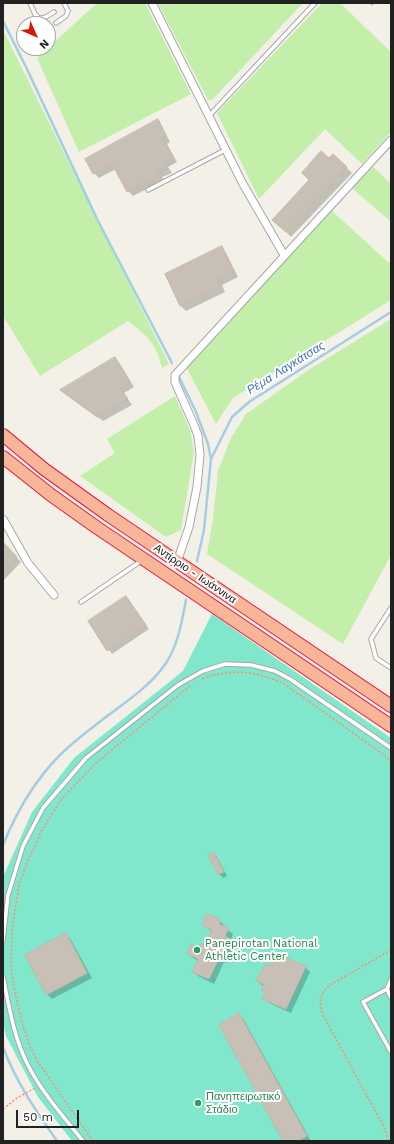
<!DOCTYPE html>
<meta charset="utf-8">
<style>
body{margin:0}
#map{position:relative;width:394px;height:1144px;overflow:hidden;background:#f2f0e7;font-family:"Work Sans",sans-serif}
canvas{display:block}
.frame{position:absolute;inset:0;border:4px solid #212121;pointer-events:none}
.north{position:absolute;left:16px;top:16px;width:40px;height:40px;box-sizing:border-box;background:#fff;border:1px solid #a6a6a6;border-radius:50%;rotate:135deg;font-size:11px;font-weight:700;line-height:16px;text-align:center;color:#212121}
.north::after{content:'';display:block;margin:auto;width:14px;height:18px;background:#d21b00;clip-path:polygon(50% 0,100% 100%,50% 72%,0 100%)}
.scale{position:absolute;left:16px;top:1110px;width:63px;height:18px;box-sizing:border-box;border:2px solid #212121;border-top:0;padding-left:5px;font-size:12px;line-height:14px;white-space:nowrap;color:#212121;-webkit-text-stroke:3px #fff;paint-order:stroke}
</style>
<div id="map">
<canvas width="394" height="1144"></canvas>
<div class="frame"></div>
<div class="north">N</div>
<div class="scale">50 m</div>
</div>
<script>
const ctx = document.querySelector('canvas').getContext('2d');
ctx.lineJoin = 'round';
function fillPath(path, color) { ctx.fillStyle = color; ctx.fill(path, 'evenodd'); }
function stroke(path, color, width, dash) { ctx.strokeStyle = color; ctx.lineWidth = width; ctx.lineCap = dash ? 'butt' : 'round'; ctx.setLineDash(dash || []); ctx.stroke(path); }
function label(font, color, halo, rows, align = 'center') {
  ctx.font = font + ' "Work Sans",sans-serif'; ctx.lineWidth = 4; ctx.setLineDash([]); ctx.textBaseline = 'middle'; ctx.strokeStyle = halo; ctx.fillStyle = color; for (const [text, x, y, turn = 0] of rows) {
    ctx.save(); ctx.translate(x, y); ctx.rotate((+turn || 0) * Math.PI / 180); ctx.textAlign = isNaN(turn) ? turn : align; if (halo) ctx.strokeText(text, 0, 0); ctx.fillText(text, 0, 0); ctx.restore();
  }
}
fillPath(new Path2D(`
 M97 3H145L191 94 79 152 37 58Z
 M158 3H303L213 99 208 100Z
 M322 3H340L391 52V132L362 164 325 129 259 199 217 113Z
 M3 30 169 364 162 368C156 343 148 337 128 321L40 376 3 316Z
 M373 167 391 184V222L352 188Z
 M331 210 389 263 391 261V300L233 398 216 424 185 365Z
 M391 319V555L343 644 207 554 213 519 218 471 231 438 246 414 307 371Z
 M175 396 190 430 194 452 181 530 166 537 80 476 115 453 107 439Z`), '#c3efaa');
fillPath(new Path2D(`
 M212 614 391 738V1141H72L38 1097 6 1036 3 1023V877L32 812 74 758 183 671Z`), '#80e7cc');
fillPath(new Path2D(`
 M369 3H375L372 6Z
 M157 120 162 126 170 142 167 144 177 162 168 167 172 173 162 177 164 180 133 196 128 191 116 169 99 178 94 173 87 159Z
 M333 155 352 173 291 237 274 220Z
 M221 248 226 253 238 277 222 285 225 292 186 311 181 306 167 274Z
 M115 359 120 364 134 387 124 393 132 405 103 421 62 390Z
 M3 544 21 562 3 581Z
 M126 597 149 629 112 654 89 622Z
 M214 854 217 857 227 876 223 878 219 874 210 856Z
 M220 921 225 926 224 927 233 934 231 940 235 944 227 963 224 962 214 984 198 976 193 971 198 961 193 958 188 953 200 949 205 946 212 932 204 925Z
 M66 934 71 940 92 978 52 999 47 994Z
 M273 967H305L310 972 291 1013 269 1003 264 998 266 993 262 990 264 987 257 981Z
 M239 1015 244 1020 311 1141H284Z`), '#0003');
stroke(new Path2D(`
 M3 21 26 67 98 221 172 363
 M178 375 196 412 208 444 211 459 204 530 197 561
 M211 459 232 417 249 402 391 312
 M3 845C16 813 35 780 60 755 73 742 88 731 102 720 124 703 150 687 166 663 178 645 182 621 186 600
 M3 1047C16 1082 36 1111 57 1141`), '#a4cde3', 2.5);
const building = new Path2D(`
 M158 119 166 136 162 138 173 157 164 162 168 168 158 172 160 175 127 192 112 164 93 174 85 159Z
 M321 151 329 158 333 154 347 167 286 232 272 220 309 180 302 173Z
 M222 246 234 272 217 280 221 287 180 306 165 274Z
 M115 357 130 382 120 388 128 399 97 417 60 390Z
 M3 542 17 557 3 571Z
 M126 596 146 625 107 651 88 621Z
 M214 853 224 872 218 874 208 855Z
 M207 914 221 920 219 924 229 928 225 936 230 939 222 959 219 958 209 979 192 972 198 959 187 954 191 944 199 948 202 943 205 944 212 930 202 925Z
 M66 933 87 973 46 995 25 955Z
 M282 956 306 966 286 1009 262 999 265 992 261 990 264 984 256 981 266 963 272 966 275 960 279 962Z
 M239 1013 307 1136 298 1141H283L219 1025Z`);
fillPath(building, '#c8bfb6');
stroke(building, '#c5b9a8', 1);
const service = new Path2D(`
 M30 3 35 14 39 18H44L54 12
 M56 23 66 16 68 11 64 3
 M209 116 315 3
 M148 190 225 150
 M81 602 141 561
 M391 608 371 639 376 658 391 668
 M3 940 8 895 23 846 43 808 86 758 178 685 203 671 225 664 251 665 275 671 290 679 391 748
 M3 976C9 1007 14 1039 29 1067 43 1094 64 1117 83 1141
 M391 980 387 989 363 1002 391 1052
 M387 989 391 998`);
const minor = new Path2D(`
 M152 3 243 184 284 255
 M3 519 28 563 54 595
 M177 562 189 527 197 487 200 455 198 436 194 425 175 382V375L391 140`);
const trunk = new Path2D(`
 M3 435 44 469 108 515 391 706
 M3 457 51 495 96 527 391 726`);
stroke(service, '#a8a8a8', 5.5);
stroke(minor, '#a8a8a8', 9);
stroke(trunk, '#ea1a47', 14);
stroke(new Path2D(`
 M202 679C231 668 254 671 283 683L384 755 391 762
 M3 1109 17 1098 35 1088
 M93 1141 38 1062 30 1047 23 1026 14 988 11 968 12 930 19 885 27 863 42 830 60 801 97 762 190 686
 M387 1141V1135L384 1127 324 1017C318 1003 319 995 330 985L391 950`), '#ff8d6b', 1.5, [2, 2]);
stroke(service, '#fff', 3.5);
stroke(minor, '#fff', 7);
stroke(trunk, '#f7b698', 12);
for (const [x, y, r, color] of [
 [197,950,4,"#2e9e5b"],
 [198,1103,4,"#2e9e5b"]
]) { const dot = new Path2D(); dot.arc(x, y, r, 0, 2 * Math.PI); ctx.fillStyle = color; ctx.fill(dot); stroke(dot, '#fff', 1.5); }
label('11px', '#212121', '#fff', [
 ["Αντίρριο - Ιωάννινα",195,574,34]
]);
label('11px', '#27864d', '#fff', [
 ["Panepirotan National",205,944],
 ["Athletic Center",205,957],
 ["Πανηπειρωτικό",206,1097],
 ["Στάδιο",206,1110]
], 'left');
label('italic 12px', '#4470ba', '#fff', [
 ["Ρέμα Λαγκάτσας",286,368,-32]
]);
</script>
